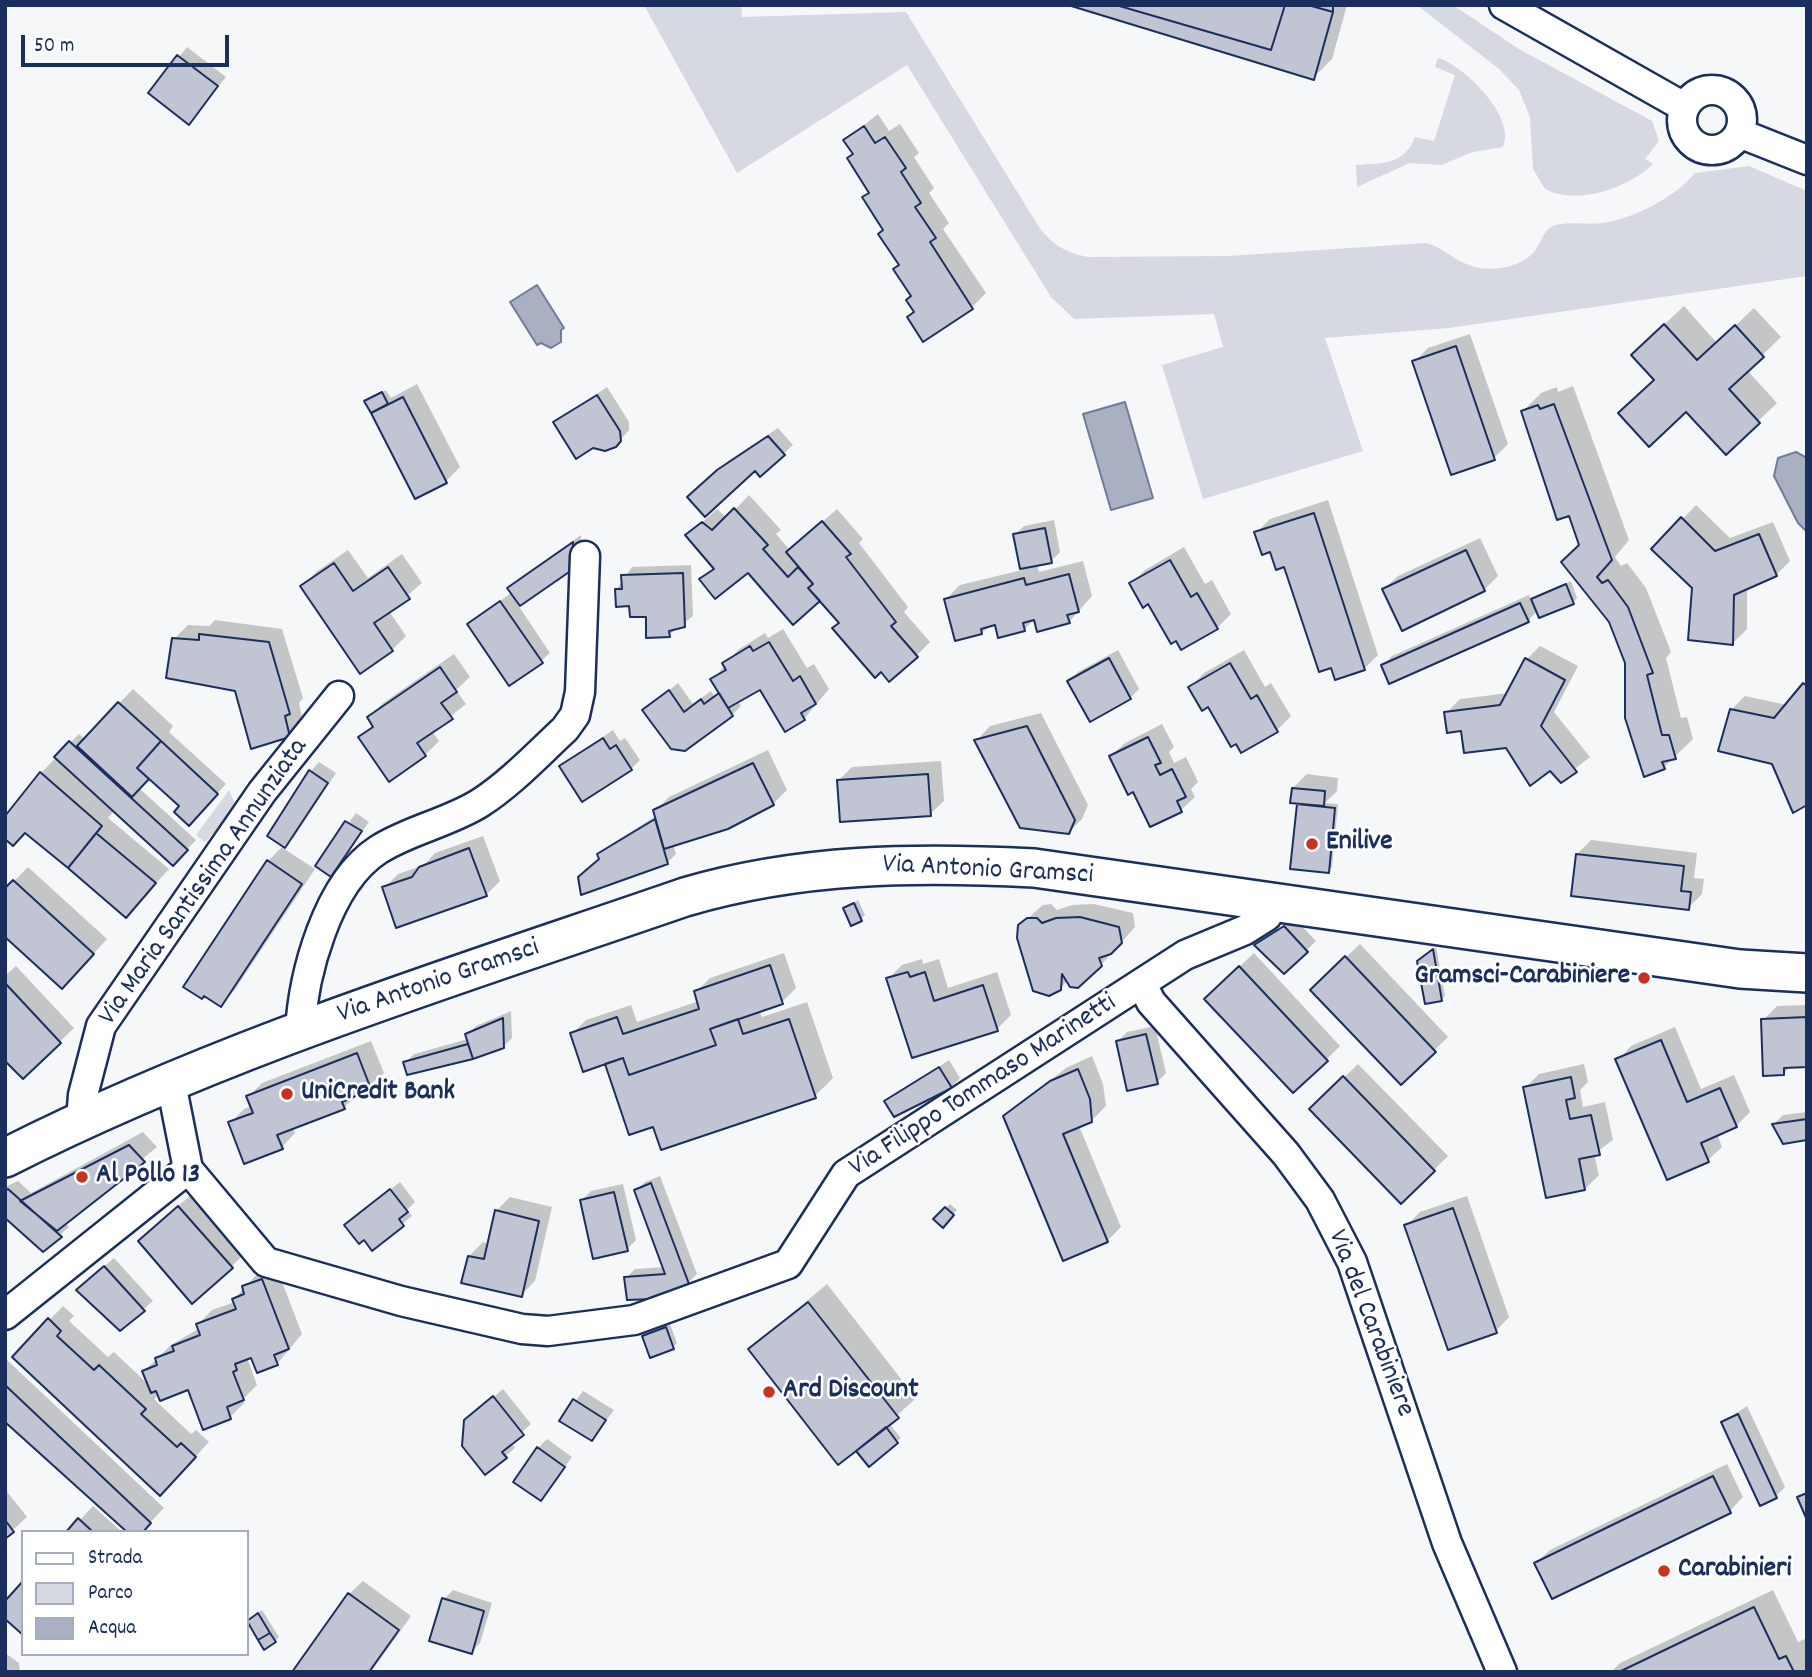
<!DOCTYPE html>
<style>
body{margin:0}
#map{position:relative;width:1812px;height:1677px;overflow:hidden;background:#f6f7f9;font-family:Dekko,sans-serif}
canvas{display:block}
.frame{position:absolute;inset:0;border:7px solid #1b2f5e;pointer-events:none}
.legend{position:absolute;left:21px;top:1530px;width:228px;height:126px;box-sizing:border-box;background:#fff;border:2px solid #a4acbf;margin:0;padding:9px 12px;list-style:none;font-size:21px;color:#1b2f5e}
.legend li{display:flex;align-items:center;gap:14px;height:35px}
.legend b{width:35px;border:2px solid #a4acbf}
.scale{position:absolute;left:21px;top:35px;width:208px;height:32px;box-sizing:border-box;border:4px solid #1b2f5e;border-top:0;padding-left:9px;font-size:21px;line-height:24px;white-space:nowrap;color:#1b2f5e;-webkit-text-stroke:5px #fff;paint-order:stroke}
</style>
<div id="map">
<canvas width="1812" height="1677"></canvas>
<div class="frame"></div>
<ul class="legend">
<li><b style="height:9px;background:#fff"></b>Strada</li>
<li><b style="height:19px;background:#d6d9e2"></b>Parco</li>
<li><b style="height:19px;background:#a9b0c1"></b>Acqua</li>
</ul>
<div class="scale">50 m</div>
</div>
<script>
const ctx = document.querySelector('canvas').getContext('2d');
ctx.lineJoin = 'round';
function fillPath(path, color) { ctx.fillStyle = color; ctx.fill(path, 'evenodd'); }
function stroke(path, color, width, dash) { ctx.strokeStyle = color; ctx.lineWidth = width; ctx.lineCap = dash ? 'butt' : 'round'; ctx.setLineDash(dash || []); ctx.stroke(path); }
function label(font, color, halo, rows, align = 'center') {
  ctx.font = font + ' Dekko,sans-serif'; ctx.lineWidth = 5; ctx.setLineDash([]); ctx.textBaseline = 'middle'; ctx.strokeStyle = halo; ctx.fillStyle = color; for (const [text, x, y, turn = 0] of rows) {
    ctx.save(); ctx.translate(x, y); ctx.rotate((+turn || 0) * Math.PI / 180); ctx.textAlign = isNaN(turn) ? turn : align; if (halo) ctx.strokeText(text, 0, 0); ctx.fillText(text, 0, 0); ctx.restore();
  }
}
fillPath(new Path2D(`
 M644 5H741L742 17 906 12 1039 227C1052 245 1067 253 1088 257L1229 256 1426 243C1442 247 1450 257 1464 263 1484 273 1514 270 1531 255 1541 247 1541 232 1553 226 1569 221 1587 225 1603 223 1633 219 1677 196 1695 173L1749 166 1807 191V276L1449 328 1325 338 1363 451 1203 499 1162 365 1223 347 1214 314 1074 319 1051 297 907 65 737 173Z
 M1417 5H1453L1519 49 1652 121 1659 141 1645 159 1653 164C1629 188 1576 206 1545 189L1533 169 1530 117 1519 90 1499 69Z
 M1438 58C1463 65 1517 117 1503 147L1473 152 1441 165 1410 163 1357 187 1356 165C1383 163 1404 165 1415 137L1434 141 1455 75 1435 67Z
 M229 790 237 808 205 842 196 835Z`), '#d6d9e2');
const water = new Path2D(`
 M537 285 564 328 561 330V342L551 348 541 343 537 345 510 302Z
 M1125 402 1153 498 1111 510 1083 414Z
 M1796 452 1807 458V532L1798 523 1774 476 1778 458Z`);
fillPath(water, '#a9b0c1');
stroke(water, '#707c99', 2);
fillPath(new Path2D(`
 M1077 5H1347L1332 59 1313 78Z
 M187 47 226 77 189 122 150 93Z
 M878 114 889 131 900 124 919 153 914 157 934 188 929 193 949 223 943 229 986 293 972 307 924 339 913 295 885 229 864 197 870 191 845 140Z
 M1684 306 1717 343 1754 308 1781 337 1747 370 1777 403 1726 452 1652 336Z
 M1470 334 1508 444 1494 458 1414 362 1428 348Z
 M417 384 460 467 446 481 416 497 366 402 386 390 391 398Z
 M1573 386 1629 540 1615 557 1621 566 1627 563 1646 588 1671 652 1666 658 1681 718 1687 717 1693 739 1664 767 1570 514 1523 411 1541 393 1557 387 1558 392Z
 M607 387 629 422V430L615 446 555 422Z
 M778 428 793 445 760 475 755 469 698 488 728 461Z
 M749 495 781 530 776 534 790 550 837 509 863 539 859 543 908 607 904 612 930 642 916 656 841 623 820 599 748 571 702 580 715 567 688 535 717 509 727 518Z
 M1328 500 1378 655 1364 669 1286 565 1256 533 1270 519Z
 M1696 505 1730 538 1773 522 1790 561 1776 575 1747 587V629L1733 643 1693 587 1654 549Z
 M1054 520 1060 552 1051 561 1037 564 1039 572 1083 561 1092 596 1069 622 1035 618 1024 630 996 623 981 633 946 599 960 585 1022 570 1015 535 1024 526Z
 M581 535 580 559 518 605 550 653 541 661 469 625 512 592 510 588 518 579Z
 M1480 538 1498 576 1484 590 1384 589 1398 576Z
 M1184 547 1205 584 1212 580 1231 614 1217 628 1177 639 1131 584 1145 570Z
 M348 550 368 578 402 554 422 583 389 611 406 636 392 650 360 671 302 586 316 572Z
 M691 565 693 616 669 635 616 590 632 567Z
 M1571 581 1577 598 1573 602 1540 616 1538 610 1528 621 1383 665 1392 656 1529 595 1532 601 1537 595Z
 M215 620 282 629 303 698 299 703 303 722 289 736 174 639 188 625 209 626Z
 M783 629 807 668 814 664 829 689 804 719 760 687 738 701 741 706 732 715 685 749 645 710 678 683 693 704 711 691 714 696 720 692 713 679 738 650 765 633 768 638Z
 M1540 646 1578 666 1554 712 1590 757 1561 780 1551 768 1507 746 1463 729 1446 713 1460 699 1509 693 1527 659Z
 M1118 650 1139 689 1130 698 1069 681 1078 672Z
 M1244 650 1265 687 1271 683 1291 716 1277 730 1209 705 1190 687 1204 673Z
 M454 654 470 677 456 690 466 704 432 731 439 741 425 755 360 738 374 724 369 717 383 703Z
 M1807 682V803L1731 710 1745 696 1787 705Z
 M133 689 173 726 169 732 226 784 198 814 182 806 150 777 139 788 196 840 173 864 115 810 108 818 169 869 139 902 41 773 79 734 85 739Z
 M1041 713 1088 805 1082 819 1068 833 977 740 990 726Z
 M1162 724 1174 747 1169 752 1174 763 1186 757 1198 782 1191 789 1195 797 1181 810 1151 825 1133 790 1111 756 1125 743Z
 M613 730 620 741 625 738 640 760 631 769 561 766Z
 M768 750 787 790 773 804 728 827 673 844 676 854 667 863 601 858 599 855 608 846 656 816 655 811 669 797Z
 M941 761 944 801 930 814 838 781 852 767Z
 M319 762 336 773 294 837 283 848 315 869 234 991 221 1004 268 861 284 845 311 771Z
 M1307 774 1338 778 1337 791 1325 803 1338 804 1332 867 1328 871 1293 788Z
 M356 813 369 822 331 875 317 866Z
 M483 836 500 881 486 895 384 888 398 874 424 865 435 853Z
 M1591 840 1697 853 1694 878 1704 879 1702 894 1688 908 1577 854Z
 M28 867 107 939 76 973 5 890Z
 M858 900 865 915 861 919 845 909Z
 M1051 904 1057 910 1072 905 1094 904 1133 913 1135 927 1101 965 1068 980 1060 989 1019 926 1043 905Z
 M1294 918 1316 941 1284 972 1257 945Z
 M1360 944 1448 1037 1401 1083 1326 976Z
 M1436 947 1445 996 1441 1000 1423 957Z
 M784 953 796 988 782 1002 759 1010 762 1017 807 1002 833 1078 815 1096 654 1125 607 1062 572 1034 586 1020 631 1005 637 1022 699 1001 696 992 710 978Z
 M1254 953 1340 1046 1327 1059 1220 985Z
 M922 959 923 964 939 959 948 988 997 972 1011 1015 997 1029 913 1056 888 979 902 965Z
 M16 966 74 1028 23 1077 5 1058V976Z
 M1807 1005V1065L1791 1066 1784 1073 1763 1020 1777 1006Z
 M511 1011 512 1038 503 1047 408 1072 405 1063 414 1054 468 1039 467 1035 476 1026Z
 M1155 1026 1166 1073 1157 1082 1118 1041 1127 1032Z
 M1675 1027 1701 1089 1734 1075 1750 1112 1736 1126 1717 1134 1722 1147 1708 1160 1618 1060 1631 1046Z
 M371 1041 384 1073 344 1107 293 1127 295 1133 282 1147 230 1123 244 1109 252 1106 248 1097 262 1083Z
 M1092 1056 1103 1084 1106 1106 1091 1121 1079 1126 1121 1227 1107 1241 1005 1116 1066 1068Z
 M949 1060 960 1078 951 1087 886 1102Z
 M1358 1064 1448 1156 1401 1202 1312 1109Z
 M1584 1064 1588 1082 1580 1090 1583 1107 1605 1102 1613 1140 1594 1154 1599 1175 1585 1189 1525 1088 1539 1074Z
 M1807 1112V1138L1774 1124 1783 1115Z
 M143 1132 157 1147 65 1223 69 1227 43 1250 5 1216V1187L18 1181 31 1193Z
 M660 1176 697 1274 688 1283 626 1278 635 1269 665 1267 636 1191 645 1182Z
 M400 1182 415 1202 407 1210 412 1216 372 1248 365 1238 346 1225Z
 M623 1184 636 1240 627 1249 582 1200 591 1191Z
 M193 1193 245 1253 231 1267 140 1241Z
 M1467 1196 1509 1317 1496 1331 1406 1226 1420 1212Z
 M510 1197 552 1207 535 1281 521 1295 469 1256 483 1242 489 1244 496 1211Z
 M950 1204 957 1210 943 1225 936 1219Z
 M114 1258 153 1301 120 1329 87 1281Z
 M276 1266 302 1334 277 1364 252 1356 247 1358 257 1385 243 1399 244 1403 230 1417 204 1427 189 1388 159 1394 154 1399 191 1434 196 1430 209 1442 174 1480 14 1357 63 1306 74 1316 69 1321 108 1357 114 1352 150 1386 144 1371 171 1345 200 1328 198 1324 212 1310 235 1302 234 1299 258 1273Z
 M827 1284 916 1398 889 1423 901 1438 869 1464 856 1448 750 1349Z
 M670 1324 677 1343 673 1347 644 1337Z
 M5 1358 164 1508 141 1532 5 1419Z
 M503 1389 531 1424 511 1442 515 1448 485 1473 472 1415Z
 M583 1391 614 1410 592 1439 561 1420Z
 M1747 1406 1785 1487 1776 1496 1723 1422Z
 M547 1439 572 1457 541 1499 538 1448Z
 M1727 1464 1743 1497 1730 1511 1536 1563 1550 1550Z
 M5 1489 27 1517 5 1537Z
 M93 1506 122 1532H69Z
 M363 1581 411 1616 371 1672H294L349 1594Z
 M453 1590 492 1603 480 1643 471 1652 444 1599Z
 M1773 1590 1798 1642 1805 1639 1807 1642V1672H1611L1620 1663Z
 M262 1610 279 1637 275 1641 248 1620Z
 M5 1653 19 1663 20 1672H5Z`), '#0003');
const building = new Path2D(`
 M1068 5H1116L1271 50 1285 5H1308L1333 12 1314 80Z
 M1116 5H1285L1271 50Z
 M1308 5H1333V12Z
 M177 55 218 86 189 125 148 93Z
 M864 126 875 143 885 137 906 168 901 172 921 203 915 207 936 238 930 242 973 309 923 342 907 317 914 312 906 300 911 296 893 269 899 265 878 234 883 230 862 197 869 193 847 158 853 154 843 140Z
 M1664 324 1697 360 1735 325 1764 357 1729 389 1760 423 1726 455 1686 412 1649 447 1618 413 1654 380 1631 355Z
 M1456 346 1495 460 1451 475 1412 361Z
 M382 392 388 404 371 413 364 401Z
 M597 395 620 431 621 441 616 447 605 451 593 448 576 459 553 422Z
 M403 397 447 483 415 499 371 413Z
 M1554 404 1612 560 1597 577 1602 583 1608 580 1628 607 1653 673 1647 675 1662 735H1669L1676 759 1662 762 1665 769 1644 777 1625 718V663L1609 622 1561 562 1579 545 1569 516 1557 520 1521 411 1538 405 1540 409Z
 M768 436 785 455 760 477 755 471 705 517 687 497 717 470Z
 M734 508 768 545 763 549 788 577 798 567 813 584 808 588 820 601 793 625 748 573 715 599 699 579 714 569 685 535 702 522 712 530Z
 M1314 513 1365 670 1335 680 1331 668 1319 672 1284 567 1276 570 1270 552 1262 555 1254 532Z
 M1681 517 1715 551 1759 534 1777 576 1734 595 1733 645 1688 640 1692 588 1651 549Z
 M822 521 851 554 846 557 896 622 891 626 918 657 889 682 881 672 875 678 832 628 839 623 808 588 813 584 786 552Z
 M1045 528 1052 563 1020 569 1013 534Z
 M573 542 572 570 520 606 507 588Z
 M1466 550 1485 591 1402 631 1382 589Z
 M1170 560 1191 597 1197 593 1218 629 1181 650 1176 641 1171 644 1148 604 1143 608 1129 583Z
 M334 563 353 591 388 567 410 599 374 623 393 651 360 674 300 586Z
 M683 573 685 627 669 631 670 637 646 638V617H630L629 606 616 607 615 589H622L621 575Z
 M1069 574 1079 612 1067 615 1070 623 1037 632 1034 620 1023 623 1025 631 998 638 995 625 981 629 982 634 955 641 944 599 1024 578 1026 585Z
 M1566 584 1574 604 1539 618 1531 599Z
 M500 601 543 663 509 686 467 624Z
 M1520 603 1529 622 1389 684 1381 665Z
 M199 634 269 642 290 714 285 716 290 737 251 749 235 691 166 678 172 638 199 640Z
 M769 642 793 681 800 676 816 704 801 713 805 720 785 732 760 690 728 708 710 679 726 670 722 663 750 646 753 651Z
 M1109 658 1131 699 1090 722 1067 681Z
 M1525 658 1565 680 1541 726 1577 772 1561 783 1550 771 1530 786 1506 748 1464 753 1461 731 1447 733 1444 712 1500 705Z
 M1230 663 1251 699 1257 695 1278 732 1241 753 1236 744 1231 747 1208 707 1202 711 1188 687Z
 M440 667 457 692 441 703 453 719 417 743 426 756 389 782 358 737 373 727 367 717Z
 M1803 683 1807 686V805L1793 813 1772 764 1718 751 1730 709 1774 718Z
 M669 690 684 712 701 699 704 704 719 693 733 716 685 751 671 749 642 710Z
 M118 702 161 741 137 768 149 779 132 797 77 746Z
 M1027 726 1075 820 1069 834 1020 828 974 740Z
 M1148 737 1161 763 1155 765 1160 775 1172 769 1186 797 1177 801 1182 812 1150 827 1133 792 1128 795 1109 756Z
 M603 738 610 749 616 745 632 770 582 802 559 766Z
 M69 741 188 850 173 866 54 757Z
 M161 741 218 794 189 826 174 812 179 806 137 768Z
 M753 763 774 805 728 829 664 849 653 810Z
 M309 770 328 783 285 848 267 836Z
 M40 772 102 826 68 868 25 833 13 846 5 839V816Z
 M928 774 931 816 840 822 837 780Z
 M1292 788 1325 791 1324 806 1290 803Z
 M1297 804 1335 808 1329 873 1290 869Z
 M655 819 668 864 581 895 578 877 599 859 597 854Z
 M345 821 362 831 331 877 315 866Z
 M96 833 156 883 126 918 68 868Z
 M469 848 487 896 396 928 382 887 412 877 419 867Z
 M1576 854 1684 866 1681 891 1691 892 1689 910 1571 896Z
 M267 860 302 884 221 1007 204 996 202 999 183 987Z
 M13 880 94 954 62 989 5 937V888Z
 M854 903 862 921 851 926 843 908Z
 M1080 917 1119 927 1122 943 1111 954 1099 958 1102 966 1078 988 1070 987 1062 974 1061 990 1049 996 1033 991 1017 938 1018 925 1027 918H1037L1042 923 1056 918Z
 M1284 926 1308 952 1284 974 1254 945Z
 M1433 949 1442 1001 1425 1004 1417 961Z
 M1345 956 1436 1052 1401 1085 1310 990Z
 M770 965 783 1004 710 1029 716 1045 629 1075 623 1058 583 1072 570 1033 617 1017 623 1034 699 1009 694 991Z
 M1239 966 1328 1061 1293 1093 1204 999Z
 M908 972 910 977 925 972 934 1001 983 985 998 1031 912 1058 886 978Z
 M5 983 61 1043 23 1079 5 1061Z
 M1807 1017V1067L1784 1068V1075L1763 1076 1761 1019Z
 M503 1018 504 1048 473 1059 465 1034Z
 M738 1019 743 1034 789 1019 816 1098 661 1150 653 1127 629 1135 605 1064 623 1058 629 1075 716 1045 710 1029Z
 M1146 1034 1158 1084 1127 1091 1116 1041Z
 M1661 1040 1687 1102 1720 1088 1737 1127 1701 1143 1709 1162 1667 1180 1615 1059Z
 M468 1044 473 1059 407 1075 403 1062Z
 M357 1053 371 1089 342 1102 345 1109 277 1135 283 1149 244 1164 228 1122 253 1113 246 1096Z
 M939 1067 952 1088 894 1117 884 1101Z
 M1078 1069 1090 1099 1092 1122 1063 1134 1108 1242 1063 1261 1003 1116 1050 1081Z
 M1343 1076 1435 1171 1401 1204 1309 1109Z
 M1571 1077 1575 1098 1566 1100 1570 1119 1591 1115 1600 1155 1579 1159 1585 1190 1546 1198 1523 1087Z
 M1807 1119V1140L1783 1144 1772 1124Z
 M129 1145 145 1162 57 1231 20 1201Z
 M651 1183 689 1284 653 1299 627 1300 624 1277 665 1274 634 1190Z
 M8 1189 62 1237 43 1252 5 1218V1191Z
 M390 1189 408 1212 399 1219 404 1226 372 1251 364 1240 359 1244 344 1225Z
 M614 1192 628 1251 593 1259 580 1200Z
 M178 1206 233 1268 192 1304 138 1241Z
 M945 1207 954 1215 943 1228 933 1219Z
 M1453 1208 1497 1333 1448 1350 1404 1225Z
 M495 1210 539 1221 522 1297 461 1283 468 1256 484 1259Z
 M104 1266 145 1311 120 1331 76 1290Z
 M262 1279 289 1349 274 1355 278 1365 257 1373 251 1358 235 1364 237 1370 233 1372 244 1400 227 1407 231 1419 203 1430 188 1390 160 1401 156 1391 151 1393 142 1371 157 1365 155 1358 174 1351 172 1346 200 1335 196 1324 236 1309 232 1299 244 1294 242 1286Z
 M808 1302 899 1418 838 1465 748 1349Z
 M48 1318 61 1331 57 1336 94 1370 99 1365 146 1409 141 1414 177 1447 181 1443 196 1457 160 1496 12 1357Z
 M666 1327 674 1349 650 1358 642 1336Z
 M5 1385 151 1523 143 1532H127L5 1422Z
 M493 1396 524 1435 502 1452 507 1458 485 1475 462 1446 464 1420Z
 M573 1399 606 1420 592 1441 559 1421Z
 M1738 1414 1777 1498 1760 1506 1721 1422Z
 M886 1427 898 1443 869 1467 856 1451Z
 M537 1447 565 1467 541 1501 513 1482Z
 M1713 1476 1731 1513 1552 1599 1534 1563Z
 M1807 1493V1520L1797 1497Z
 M78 1518 93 1532H66Z
 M5 1520 14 1532 5 1539Z
 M23 1581V1635L5 1619V1601Z
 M348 1593 399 1630 369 1672H292Z
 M442 1598 484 1611 472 1654 429 1641Z
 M1754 1607 1779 1659 1786 1656 1794 1672H1619Z
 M258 1613 270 1633 258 1640 247 1621Z
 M270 1633 276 1642 264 1650 258 1640Z`);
fillPath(building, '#c0c4d3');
stroke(building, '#1b2f5e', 2);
const minor = new Path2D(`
 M1504 5 1684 107
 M1682 120a30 30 0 1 1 60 0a30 30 0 1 1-60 0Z
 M1739 133 1807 160
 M1142 984 1151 1002 1286 1154 1320 1200 1352 1262 1447 1543 1502 1672
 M300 1032C303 975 327 883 378 850 409 830 448 823 480 803 511 783 538 754 565 729L575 715 580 692 585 556
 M171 1083 188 1169 266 1262 401 1301 522 1329 548 1331 634 1320 788 1264 846 1174 1185 955 1245 930 1267 916 1274 901
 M81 1120 83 1095 101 1026 262 792 339 696
 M5 1315 188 1169`);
const major = new Path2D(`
 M5 1158C222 1048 456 976 685 897 800 863 916 862 1034 868L1740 969 1807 973`);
stroke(minor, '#1b2f5e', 33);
stroke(major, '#1b2f5e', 42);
stroke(minor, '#fff', 28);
stroke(major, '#fff', 37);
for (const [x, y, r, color] of [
 [1312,844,7,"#c8321e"],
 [1644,978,7,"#c8321e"],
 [287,1094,7,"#c8321e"],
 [82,1177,7,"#c8321e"],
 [769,1392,7,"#c8321e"],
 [1664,1571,7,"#c8321e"]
]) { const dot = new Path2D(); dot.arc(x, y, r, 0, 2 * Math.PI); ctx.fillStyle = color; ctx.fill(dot); stroke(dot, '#fff', 2.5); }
label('bold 28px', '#1b2f5e', '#fff', [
 ["Enilive",1326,844],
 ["Gramsci-Carabiniere",1630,978,"right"],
 ["UniCredit Bank",301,1094],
 ["Al Pollo 13",96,1177],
 ["Ard Discount",783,1392],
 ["Carabinieri",1678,1571]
], 'left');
label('28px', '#1b2f5e', '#fff', [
 ["Via Antonio Gramsci",988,872,3],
 ["Via Maria Santissima Annunziata",205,883,-55],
 ["Via Antonio Gramsci",439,983,-19],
 ["Via Filippo Tommaso Marinetti",984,1087,-33],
 ["Via del Carabiniere",1369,1324,69]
]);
</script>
